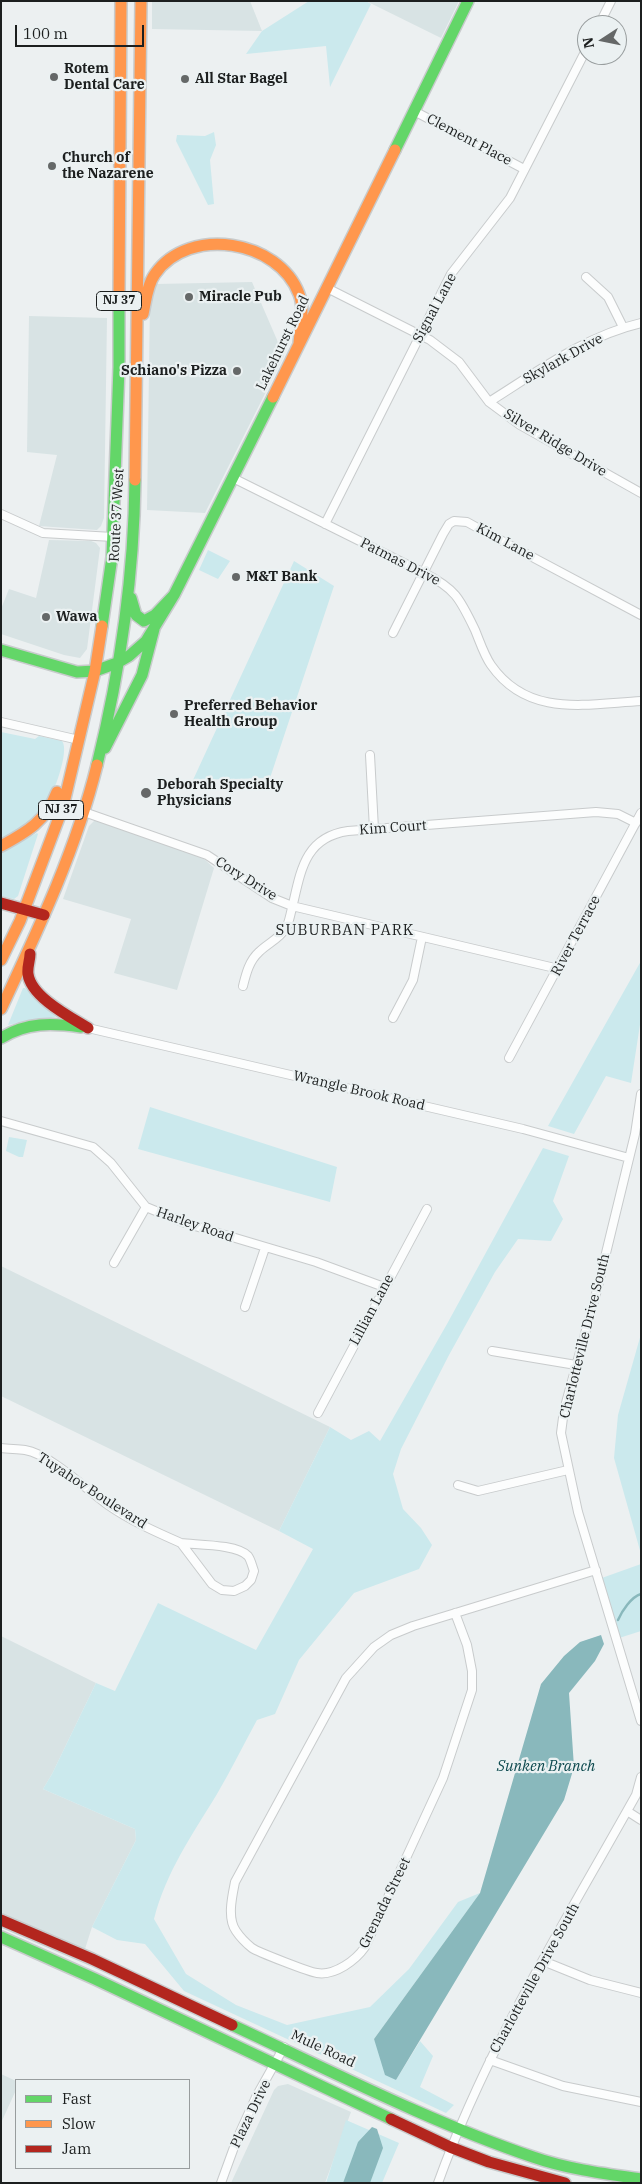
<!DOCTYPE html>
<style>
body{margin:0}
#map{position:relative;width:642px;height:2184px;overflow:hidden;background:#ecf0f1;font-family:"IBM Plex Serif",serif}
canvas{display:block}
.frame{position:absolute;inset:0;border:2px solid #1c1f1f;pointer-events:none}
.legend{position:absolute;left:15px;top:2079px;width:175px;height:90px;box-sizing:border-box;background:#ebf1f2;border:1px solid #989d9e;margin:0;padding:6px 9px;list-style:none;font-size:15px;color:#1c1f1f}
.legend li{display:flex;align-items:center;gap:10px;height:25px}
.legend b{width:25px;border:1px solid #989d9e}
.north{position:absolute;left:577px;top:15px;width:50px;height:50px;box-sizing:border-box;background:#ebf1f2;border:1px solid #989d9e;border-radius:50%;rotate:259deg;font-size:14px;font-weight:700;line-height:20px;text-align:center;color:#1c1f1f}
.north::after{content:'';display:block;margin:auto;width:18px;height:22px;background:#656868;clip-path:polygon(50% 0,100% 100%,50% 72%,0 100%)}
.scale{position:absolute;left:15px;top:25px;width:129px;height:22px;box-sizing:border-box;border:2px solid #1c1f1f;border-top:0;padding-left:6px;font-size:15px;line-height:18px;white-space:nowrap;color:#1c1f1f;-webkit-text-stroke:4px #ebf1f2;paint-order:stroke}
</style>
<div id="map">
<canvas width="642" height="2184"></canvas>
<div class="frame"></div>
<ul class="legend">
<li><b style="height:6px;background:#63d668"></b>Fast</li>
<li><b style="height:6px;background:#ff974d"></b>Slow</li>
<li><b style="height:6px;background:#b3261e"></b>Jam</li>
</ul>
<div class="north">N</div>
<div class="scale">100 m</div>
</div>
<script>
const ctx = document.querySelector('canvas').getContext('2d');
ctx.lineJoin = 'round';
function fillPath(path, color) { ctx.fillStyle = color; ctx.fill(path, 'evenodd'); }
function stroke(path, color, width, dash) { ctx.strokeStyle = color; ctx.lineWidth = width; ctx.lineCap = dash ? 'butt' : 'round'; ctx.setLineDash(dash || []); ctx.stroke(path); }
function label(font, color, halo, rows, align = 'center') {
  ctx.font = font + ' "IBM Plex Serif",serif'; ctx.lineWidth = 4.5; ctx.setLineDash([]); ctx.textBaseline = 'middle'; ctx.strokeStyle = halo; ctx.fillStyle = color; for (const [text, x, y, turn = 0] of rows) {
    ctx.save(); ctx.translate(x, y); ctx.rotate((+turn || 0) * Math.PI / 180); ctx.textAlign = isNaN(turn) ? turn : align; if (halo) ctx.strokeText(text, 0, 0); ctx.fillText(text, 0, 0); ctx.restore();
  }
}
fillPath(new Path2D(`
 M152 1H250L262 31 152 29Z
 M366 1H459L441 38Z
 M252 282 284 356 205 513 147 510 150 301 156 284Z
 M29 316 107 318 104 518 101 526 97 530 39 526 57 455 27 452Z
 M49 540 91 541 96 543 100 548 87 649 80 658 64 655 1 634V609L9 589 36 598Z
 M94 821H100L203 858 214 868 177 990 114 973 131 919 63 899 89 826Z
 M1 1266 330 1427 279 1531 1 1396Z
 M1 1636 96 1683 52 1774 43 1789 135 1829 136 1840 92 1927 85 1949 1 1915Z
 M1 2074 16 2081V2090L1 2123Z
 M288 2084 351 2112 325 2183H231L274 2090 278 2086Z`), '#d8e3e4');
fillPath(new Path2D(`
 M309 1H366L371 4 330 87 326 46 246 54 262 31Z
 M214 132 216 145 210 160 214 204 208 205 176 141 177 135 205 136Z
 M208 550 230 561 218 579 199 570Z
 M294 561 334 586 270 778 193 780Z
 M1 732 35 739 39 736 62 741C71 752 49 808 38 818 28 827 13 833 1 840Z
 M37 833 38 834 18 896 14 899 1 896V851Z
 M641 961V1018L631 1083 606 1076 574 1134 548 1126Z
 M23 988H25L56 1017 8 1025Z
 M150 1107 337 1167 330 1202 138 1149Z
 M9 1137 27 1140 23 1157H19L6 1151Z
 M543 1148 569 1156 553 1201 563 1219 551 1241 518 1239 495 1272 449 1355 401 1449 393 1474 403 1509 421 1528 432 1545 419 1569 354 1593 299 1660 275 1714 257 1720C244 1744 231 1770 217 1794 192 1835 166 1872 154 1919L186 1974 236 2005 287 2025 370 2007 409 1969 458 1902 480 1893 374 2039 396 2080 420 2041 433 2056 420 2087 454 2105 446 2113 184 1991 145 1944 117 1940 92 1927 136 1840 135 1829 43 1789 52 1774 96 1683 115 1691 158 1603 256 1650 313 1549 279 1531 330 1427 351 1440 369 1431 380 1441 447 1324Z
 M641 1334V1554L614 1458 618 1415Z
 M641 1564V1631L616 1639 599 1579Z
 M346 2120 399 2143 382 2183H326Z`), '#cbe9ed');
fillPath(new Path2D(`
 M601 1635 604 1644 595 1661 569 1693 574 1767 564 1800 396 2080 385 2075 374 2039 480 1893 541 1684 564 1656 580 1642Z
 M372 2127 377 2129 383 2148 370 2183H343L358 2142Z`), '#89b8bc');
stroke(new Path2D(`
 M618 1620C622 1611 631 1597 641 1594`), '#89b8bc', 2.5);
const street = new Path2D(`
 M599 25 611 1
 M414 111 524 169
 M586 277 608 297 623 327
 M327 288 430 340 459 362 489 402 520 425 641 493
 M489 402C537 372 585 336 641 323
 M233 478 424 573C456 589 460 599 475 630 480 642 484 655 491 665 528 718 586 704 641 701
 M1 514 43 533 113 537
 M325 524 451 274 510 198 587 48
 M393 633 443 534 449 524 454 521 467 522 476 527 641 615
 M1 722 79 740
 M370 755 374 829
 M84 812 207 855 272 898 292 906 559 969
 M243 986C246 974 249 961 259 952 268 943 281 938 287 926 290 919 291 911 293 904 301 869 306 837 348 831L596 812 618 814 636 823
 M393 1018 413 980 422 937
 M88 1028 523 1129 629 1158
 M509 1058 641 813
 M641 1094 635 1134 597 1290 564 1410 561 1433 578 1512 641 1721
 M1 1121 93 1147 111 1163 146 1207 185 1223 316 1262 384 1287
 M114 1263 146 1207
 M245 1307 265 1248
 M492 1351 576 1365
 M318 1413 427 1209
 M1 1448C9 1449 17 1449 25 1450 50 1454 87 1490 108 1505 131 1521 156 1532 181 1543
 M458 1485 478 1491 568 1470
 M181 1543C196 1545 237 1544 248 1556 251 1560 252 1566 254 1571L251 1580 245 1586 234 1591 222 1590 212 1584Z
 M455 1613 467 1645 472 1671V1690L443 1778 365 1947C356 1960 335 1976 317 1973 309 1972 258 1952 252 1948 247 1944 240 1937 236 1931 227 1918 232 1897 235 1882L346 1678 374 1647 391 1635 413 1626 596 1570
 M627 1811 641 1820
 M543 1961 590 1980 641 1993
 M490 2060 563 2086 641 2102
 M221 2183 237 2139 256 2097 284 2047
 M438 2183C485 2052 559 1932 627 1811L636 1795 641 1777`);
const fast = new Path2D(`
 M395 150 468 1
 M131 598 136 615 144 621 155 615 174 595
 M102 626 112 557 119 367V295
 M1 650 77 672 95 671 117 663 129 656 146 641 174 595 273 397
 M105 748 142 675 154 629
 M97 765C120 672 134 576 135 480
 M1 1038C27 1022 52 1023 81 1027
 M1 1937 95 1979 391 2119
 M232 2025C331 2071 430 2122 533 2157 567 2169 606 2174 641 2179`);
const slow = new Path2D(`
 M119 295 121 1
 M143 314C146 301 147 285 155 274 189 225 279 240 299 294 305 309 300 328 299 344
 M273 397 395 150
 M135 480 141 1
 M1 846C27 832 46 821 57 792
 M1 960 20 921 63 807 95 671 102 626
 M1 1009C38 930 76 850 97 765`);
const jam = new Path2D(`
 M1 903 44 915
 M30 954C30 960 27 967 28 974 31 997 70 1017 88 1028
 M1 1920 92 1959 232 2025
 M391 2119 450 2147 489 2162 565 2183`);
stroke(street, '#c8cbcc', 10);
stroke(fast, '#c8cbcc', 14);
stroke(slow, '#c8cbcc', 14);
stroke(jam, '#c8cbcc', 14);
stroke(street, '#fcfdfd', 8);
stroke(fast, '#63d668', 11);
stroke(slow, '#ff974d', 11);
stroke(jam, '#b3261e', 11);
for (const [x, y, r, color] of [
 [54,77,5,"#656868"],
 [185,79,5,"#656868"],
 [52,166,5,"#656868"],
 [189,297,5,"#656868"],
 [237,371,5,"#656868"],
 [236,577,5,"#656868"],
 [46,617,5,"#656868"],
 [174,714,5,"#656868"],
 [146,793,6,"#656868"]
]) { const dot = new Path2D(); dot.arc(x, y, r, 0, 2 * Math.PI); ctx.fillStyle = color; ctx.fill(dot); stroke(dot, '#ebf1f2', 2); }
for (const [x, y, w] of [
 [119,301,45],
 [61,810,45]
]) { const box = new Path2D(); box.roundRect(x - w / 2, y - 9.5, w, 19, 4); ctx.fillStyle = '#ebf1f2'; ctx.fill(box); stroke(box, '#1c1f1f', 1); }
label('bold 12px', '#1c1f1f', null, [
 ["NJ 37",119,301],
 ["NJ 37",61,810]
]);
label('bold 14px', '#1c1f1f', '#ebf1f2', [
 ["Rotem",64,69],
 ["Dental Care",64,85],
 ["All Star Bagel",195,79],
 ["Church of",62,158],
 ["the Nazarene",62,174],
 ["Miracle Pub",199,297],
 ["Schiano's Pizza",227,371,"right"],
 ["M&T Bank",246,577],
 ["Wawa",56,617],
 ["Preferred Behavior",184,706],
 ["Health Group",184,722],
 ["Deborah Specialty",157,785],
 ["Physicians",157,801]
], 'left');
label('14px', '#1c1f1f', '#ebf1f2', [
 ["Clement Place",469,140,28],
 ["Signal Lane",435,308,-62],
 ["Lakehurst Road",283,343,-64],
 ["Skylark Drive",563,359,-29],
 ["Silver Ridge Drive",555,443,31],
 ["Route 37 West",117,515,-87],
 ["Kim Lane",505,542,28],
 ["Patmas Drive",400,562,27],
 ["Kim Court",393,828,-4],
 ["Cory Drive",246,879,32],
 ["River Terrace",576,936,-62],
 ["Wrangle Brook Road",359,1091,13],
 ["Harley Road",195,1225,19],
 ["Lillian Lane",372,1310,-62],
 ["Charlotteville Drive South",585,1336,-76],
 ["Tuyahov Boulevard",92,1491,33],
 ["Grenada Street",385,1903,-64],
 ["Charlotteville Drive South",535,1978,-61],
 ["Mule Road",323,2049,25],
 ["Plaza Drive",251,2114,-64]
]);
ctx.letterSpacing = '1px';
label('15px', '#1c1f1f', '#ebf1f2', [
 ["SUBURBAN PARK",345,931]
]);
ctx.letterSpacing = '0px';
label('italic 15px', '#0d494e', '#ebf1f2', [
 ["Sunken Branch",546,1767]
]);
</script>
